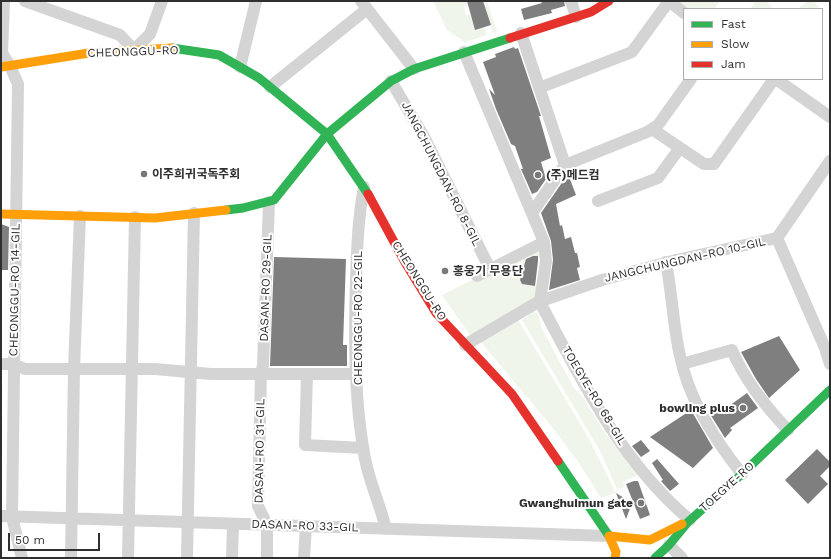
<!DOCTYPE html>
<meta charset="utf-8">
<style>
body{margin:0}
#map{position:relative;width:831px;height:559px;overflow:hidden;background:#fff;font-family:"Work Sans",sans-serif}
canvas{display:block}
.frame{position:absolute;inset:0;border:2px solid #2f2f2f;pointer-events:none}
.legend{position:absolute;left:683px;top:8px;width:140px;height:72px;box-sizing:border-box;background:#fff;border:1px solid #acacac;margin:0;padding:5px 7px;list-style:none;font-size:12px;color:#2f2f2f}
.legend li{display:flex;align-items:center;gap:8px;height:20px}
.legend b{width:20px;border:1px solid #acacac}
.scale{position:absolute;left:8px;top:533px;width:92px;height:18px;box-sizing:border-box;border:2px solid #2f2f2f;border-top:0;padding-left:5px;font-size:12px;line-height:14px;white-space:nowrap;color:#2f2f2f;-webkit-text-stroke:3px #fff;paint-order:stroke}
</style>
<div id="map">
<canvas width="831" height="559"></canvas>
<div class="frame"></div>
<ul class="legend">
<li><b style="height:5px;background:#30b455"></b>Fast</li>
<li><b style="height:5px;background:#ff9f0a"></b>Slow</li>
<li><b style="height:5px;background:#e5322d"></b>Jam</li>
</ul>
<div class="scale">50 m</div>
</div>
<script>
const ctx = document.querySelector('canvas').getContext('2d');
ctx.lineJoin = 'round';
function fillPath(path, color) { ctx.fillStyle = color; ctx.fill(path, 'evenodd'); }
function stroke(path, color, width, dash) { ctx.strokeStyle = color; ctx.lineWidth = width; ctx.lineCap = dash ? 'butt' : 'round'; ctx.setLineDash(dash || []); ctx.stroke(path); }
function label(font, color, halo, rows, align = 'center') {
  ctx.font = font + ' "Work Sans","Noto Sans KR",sans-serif'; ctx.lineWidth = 4; ctx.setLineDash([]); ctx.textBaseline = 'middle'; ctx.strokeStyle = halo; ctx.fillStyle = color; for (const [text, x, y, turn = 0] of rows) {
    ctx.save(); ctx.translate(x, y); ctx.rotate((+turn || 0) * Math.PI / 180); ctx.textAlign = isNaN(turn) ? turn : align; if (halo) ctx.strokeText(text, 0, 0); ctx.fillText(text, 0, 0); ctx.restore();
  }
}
fillPath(new Path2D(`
 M433 1H467L468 5 464 7 466 15 470 14 475 29 484 27 487 35 465 42 447 30Z
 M483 1H487L497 32 493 33Z
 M669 1H720L714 9H684Z
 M756 1H767L773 9H750Z
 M808 1H814L820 9 818 7 814 9H797Z
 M541 245 542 257 527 256 520 280 522 284 538 287 537 300 472 338 442 295Z
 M533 312 538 313 542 329 574 388 582 396 605 433 619 449 638 475 623 482 625 487 617 489 600 451 522 320Z
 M517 318 588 437 616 493 601 498 577 460 552 427 480 341Z`), '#f0f5ec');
fillPath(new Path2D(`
 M467 1H483L491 25 475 30Z
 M541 1H564L565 6 551 10 552 13 524 20 521 9 542 3Z
 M514 47 515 49 518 48 541 116H539L551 158 541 162 546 179 537 192 532 194 521 169H523L515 146 511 144 496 109 489 89 495 95 483 62 496 57 495 54Z
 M568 174 576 195 556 204 560 226 562 225 565 239 571 237 575 253H577L580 267 577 268 580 280 549 290 553 260 551 241 541 213Z
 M1 224 9 227 8 270H1Z
 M533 256H538V261L535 286 522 284 520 280 526 259Z
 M274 257 346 259 343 345H347V366H270Z
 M779 336 800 370 769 398 756 379 741 352Z
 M747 393 758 408 730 428 732 430 725 438 710 414 722 411Z
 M691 410 713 448 693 468 650 437Z
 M641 440 650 451 641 457 632 446Z
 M817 449 830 462V466L820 476 828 484 808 504 785 480Z
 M657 459 679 484 670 491 661 481 663 480 652 463Z
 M634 481H638L650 515 640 519 626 484Z
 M616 493 632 503 626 519Z`), '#7f7f7f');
stroke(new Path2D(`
 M4 1 2 53 10 66 18 84 12 517 22 558
 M25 1 120 35 134 50 150 34 162 1
 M361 1 414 69
 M571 1 576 17
 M669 1 684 13
 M521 33 565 165
 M464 52 544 242 477 276
 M240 67 256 1
 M776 79 830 117
 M391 81 423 135 490 269
 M270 87 367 9
 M539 88 632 52 669 1
 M652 129 704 164H714L774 79
 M364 187C358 218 357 249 356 281 354 337 354 397 364 453 368 480 380 503 386 529
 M598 201 658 178 679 149
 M532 213 565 165 647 132 658 125 691 79
 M777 238 825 348 830 364
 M544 242 546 261 540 301 542 306C582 382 623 464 690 520
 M666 262C672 293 673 325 680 356 689 400 714 439 742 474
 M465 345 538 302 602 280 676 260 777 238 830 161
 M1 364H13L25 369H155L211 374H357
 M682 364 732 350C745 381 765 406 788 430
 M307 374 305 445 363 448
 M1 516 609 536
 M669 545 682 558
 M71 558 74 369 80 216
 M128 558 135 217
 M187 558 194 213
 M232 558 233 524
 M267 558V525L258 506 261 374 263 365 269 202
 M304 558 306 526`), '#d4d4d4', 12);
stroke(new Path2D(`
 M172 48 219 55 259 78 327 134 368 194
 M226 210 243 208 274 200 327 134 391 81 414 69 510 38
 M558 461 609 536
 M655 558 669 545 688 522 742 474 830 390`), '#30b455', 9);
stroke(new Path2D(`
 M1 67 89 53 172 48
 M1 214 155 218 226 210
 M615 558 616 552 609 536 650 540 682 524`), '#ff9f0a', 9);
stroke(new Path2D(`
 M510 38 591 12 609 1
 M368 194 406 264 436 313 512 394 558 461`), '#e5322d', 9);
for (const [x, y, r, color] of [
 [144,174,4,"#787878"],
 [538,175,4,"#787878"],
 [445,271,4,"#787878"],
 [743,408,4,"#787878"],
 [641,503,4,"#787878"]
]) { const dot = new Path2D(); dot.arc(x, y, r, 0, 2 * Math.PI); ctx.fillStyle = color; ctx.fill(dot); stroke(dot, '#fff', 1.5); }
label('12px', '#2f2f2f', '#fff', [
 ["CHEONGGU-RO",133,52,-2],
 ["JANGCHUNGDAN-RO 8-GIL",441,174,63],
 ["JANGCHUNGDAN-RO 10-GIL",685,260,-13],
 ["CHEONGGU-RO",419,281,58],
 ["DASAN-RO 29-GIL",266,288,-88],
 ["CHEONGGU-RO 14-GIL",15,290,-89],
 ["CHEONGGU-RO 22-GIL",358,318,-90],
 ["TOEGYE-RO 68-GIL",594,396,59],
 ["DASAN-RO 31-GIL",260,451,-89],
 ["TOEGYE-RO",727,487,-42],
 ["DASAN-RO 33-GIL",305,526,2]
]);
label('bold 12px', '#2f2f2f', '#fff', [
 ["이주희귀국독주회",152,174],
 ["(주)메드컴",546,175],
 ["홍웅기 무용단",453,271],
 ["bowling plus",735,408,"right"],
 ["Gwanghuimun gate",633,503,"right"]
], 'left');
</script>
